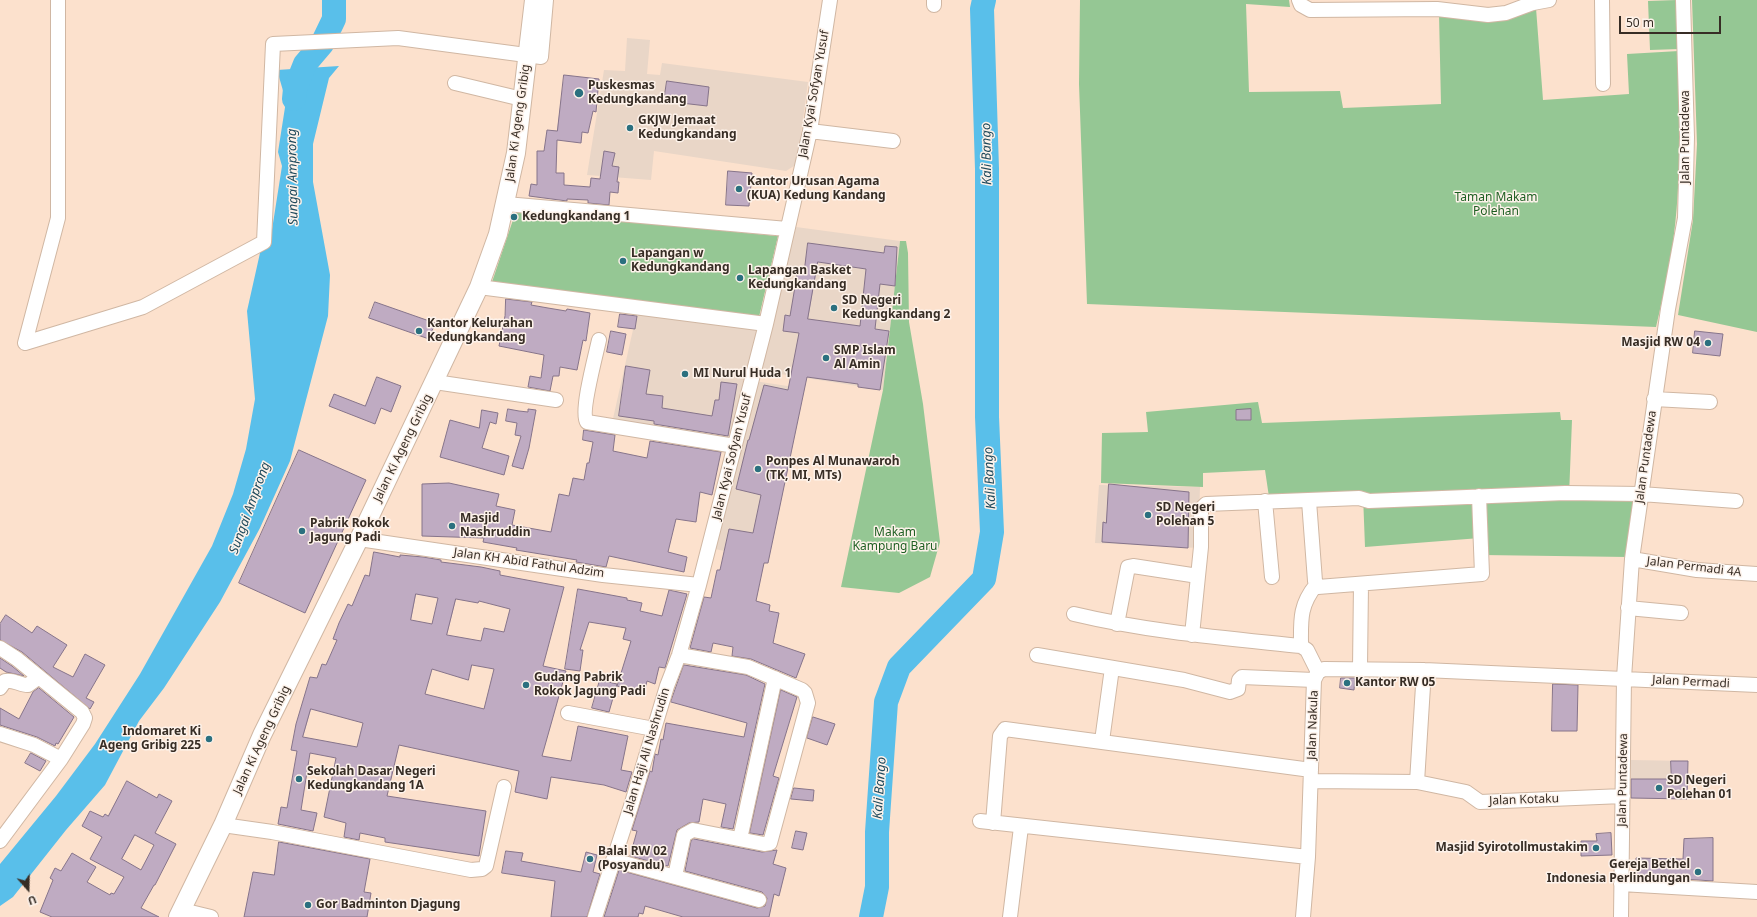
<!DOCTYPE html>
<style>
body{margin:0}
#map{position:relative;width:1757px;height:917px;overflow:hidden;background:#fce1cd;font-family:"Noto Sans",sans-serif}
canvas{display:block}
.north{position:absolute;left:8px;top:869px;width:40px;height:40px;-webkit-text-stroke:3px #fdf2ea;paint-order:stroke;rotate:160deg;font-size:11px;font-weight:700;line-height:16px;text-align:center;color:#372d25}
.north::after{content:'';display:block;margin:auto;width:14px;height:18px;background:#372d25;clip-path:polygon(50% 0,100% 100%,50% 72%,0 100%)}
.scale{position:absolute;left:1619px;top:16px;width:102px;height:18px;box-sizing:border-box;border:2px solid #372d25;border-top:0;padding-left:5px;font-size:12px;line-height:14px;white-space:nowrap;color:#372d25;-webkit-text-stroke:3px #fdf2ea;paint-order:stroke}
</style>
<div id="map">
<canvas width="1757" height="917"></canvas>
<div class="north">U</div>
<div class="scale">50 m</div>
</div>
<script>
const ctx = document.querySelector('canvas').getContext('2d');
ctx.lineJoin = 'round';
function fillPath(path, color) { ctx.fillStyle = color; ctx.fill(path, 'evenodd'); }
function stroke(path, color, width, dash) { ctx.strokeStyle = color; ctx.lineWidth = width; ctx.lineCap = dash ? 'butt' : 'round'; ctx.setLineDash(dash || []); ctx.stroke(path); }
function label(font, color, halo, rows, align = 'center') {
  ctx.font = font + ' "Noto Sans",sans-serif'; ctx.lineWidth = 3; ctx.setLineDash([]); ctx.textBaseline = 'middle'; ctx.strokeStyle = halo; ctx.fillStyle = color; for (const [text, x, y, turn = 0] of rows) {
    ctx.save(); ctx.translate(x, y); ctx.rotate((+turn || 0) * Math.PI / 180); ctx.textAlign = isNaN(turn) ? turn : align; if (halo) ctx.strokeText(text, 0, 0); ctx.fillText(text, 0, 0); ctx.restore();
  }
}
fillPath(new Path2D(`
 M627 38 650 40 647 74 660 75 662 63 808 82 797 164 786 171 654 151 651 180 587 175 604 70 625 71Z
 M796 227 900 241 883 390 761 371Z
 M637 312 758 325 731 440 612 423Z
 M754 381 801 388 763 559 715 549Z
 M1099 485 1200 487 1198 548 1095 543Z
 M1631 760 1688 761 1687 799 1631 798Z`), '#e9d6c7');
fillPath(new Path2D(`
 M1080 0H1289L1290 7 1246 4 1249 92 1340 91 1343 108 1441 104 1439 14 1536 8 1543 100 1629 94 1627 54 1679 51C1680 121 1682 193 1670 262 1666 284 1661 305 1656 327L1087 304 1079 84Z
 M1677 0 1680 49 1650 50 1648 1Z
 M1692 0H1757V332L1678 315 1693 220 1697 144Z
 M516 211 778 236 759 317 492 282Z
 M900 241H906L908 253 909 322 923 404 940 542 930 577 899 593 841 587 883 390Z
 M1258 402 1262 423 1560 412 1561 420H1572L1569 496H1634L1628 557 1483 555 1480 538 1365 547 1363 495 1269 497 1265 470 1203 473V487L1101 483 1102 433 1148 432 1146 412Z`), '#95c794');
fillPath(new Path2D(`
 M339 66 329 78 313 144V182L330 275 328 316 290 461 260 528 220 602 164 688 139 721 105 785 66 830 13 897 0 906V864L56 796 95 744 140 674 212 546 233 494 246 449 255 399 247 311 260 253 271 236 282 166 278 152 286 101 277 70Z`), '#59bfea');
stroke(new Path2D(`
 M294 99 295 89 305 64 322 44 334 19V0
 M871 917 877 887V832L886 702 899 667 984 579 992 532 987 417V169L982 9 984 0`), '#59bfea', 24);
const building = new Path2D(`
 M564 75 599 79 596 112 593 111 588 133 582 132 581 143 557 140 556 173H564V185L590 187 591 178 600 179 604 151 615 153 612 166 619 167 617 182H619L618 193 610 192 609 205 588 203V200L567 199V201L529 196 531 184 537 185V151H544L547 130 557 131Z
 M667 81 709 87 707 106 664 101Z
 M728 171 752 173 749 206 726 205Z
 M808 243 884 253 885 246 897 247 895 286 880 284 875 329 889 331 880 390 858 387V384L807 377 768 563H764L756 601 770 605 769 611 779 613 773 643 805 654 796 678 751 659 732 656 733 647 713 643 711 652 690 648 704 597 711 598 717 570H720L729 529 753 533 761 495 736 489 748 440H749L764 385 788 390 799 333 783 331 785 315 790 316 798 269 804 270ZM818 262 866 269 860 326 808 319Z
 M506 299 532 302 531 305 548 308 566 311 567 309 590 313 586 341 583 340 577 370 560 367 559 376H553L550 391 528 387 530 376 541 378 544 355 499 346 505 316Z
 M375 302 435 323 429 339 369 318Z
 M620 314 637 316 635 329 618 327Z
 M611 331 626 334 622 355 607 352Z
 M1695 331 1723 334 1720 356 1693 353Z
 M626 366 650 370 646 394 663 396 662 408 712 416 715 400H719L721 382 737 384 728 436 654 424V421L619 416Z
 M377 377 401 386 391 412 381 408 375 424 329 406 334 394 365 406Z
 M508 409 519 411 528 412V409L536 410 529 448 523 469 512 466 521 436 515 435 517 423 506 421Z
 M1251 409V420H1236V410Z
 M482 410 498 413 496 424 490 422 482 448 509 456 504 475 440 457 450 420 479 428Z
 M584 430 615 435 613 451 647 458 650 441 721 452 712 495 700 492 696 522 676 519 668 552 687 557 684 572 609 556 606 567 576 562 577 560 516 550 517 548 483 542 484 538 422 536V484L449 483 499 494 496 506 515 510 512 525 551 532 559 494 569 496 573 478 584 480 587 463H589L593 442 583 440Z
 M299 450 366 480 305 613 239 583Z
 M1109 484 1189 492 1188 548 1102 542 1103 522 1106 523Z
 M374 552 400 557V555L423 557 441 560V562L481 567 500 571V575L564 587 543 666 566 671 542 756 571 761 578 726 628 736 621 770 632 772 626 792 604 785 551 777 547 799 515 792 519 771 399 745 387 796 486 811 479 856 385 842V838L360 833 359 840 344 837 346 823 324 817 336 758 310 753 301 810 317 813 313 831 278 824 281 807 287 808 297 751 291 750 296 724 310 677 317 678 322 664 326 665 337 640 333 639 339 623 348 604 352 606 365 575 369 576ZM416 594 438 598 432 624 411 620ZM456 599 478 603 479 601 510 609 504 632 484 628 481 641 447 635ZM472 665 494 669 484 709 425 694 432 669 468 680ZM311 709 363 723 357 747 303 737Z
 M578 589 627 598V600L642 603 640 611 662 616 669 590 687 594 665 668 659 667 655 684 647 681 644 693 617 686 631 641 623 639 626 628 589 622 580 650H583L580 671 565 669Z
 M6 615 32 633 37 626 67 645 53 667 73 677 85 654 105 665 86 698 94 702 90 709 22 652 0 640V624Z
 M0 658 12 666 24 676 6 672 0 668Z
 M684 665 746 675 765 684 733 829 721 827 726 804 703 799 699 822 689 823 677 830 668 866 630 856 637 831 632 830 650 771 652 772 655 754 658 755 661 739 663 740 666 723 744 737 747 723 671 702Z
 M1341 678H1355L1354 690 1340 688Z
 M600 680 617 684 609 712 592 708Z
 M1553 684 1578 685 1577 731H1552Z
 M39 688 74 717 58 744 56 743 55 746 37 737 0 725V708L19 719 33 692Z
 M781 690 797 697 773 776 779 778 763 835 750 833Z
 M813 717 835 724 827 745 807 738Z
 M31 753 46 761 40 771 25 763Z
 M1671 761H1688L1687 799 1631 798V779H1671Z
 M127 781 157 798 159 794 172 801 155 833 176 844 155 885H154L141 908 159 917H52L40 912 53 880 50 878 55 868 61 871 72 853 96 867 87 882 110 895 111 893 114 894 124 877 90 859 102 837 82 826 90 811 103 817 105 814 108 816ZM135 835 154 845 141 870 122 859Z
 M794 788 814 790 813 801 791 799Z
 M796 831 807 833 803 850 792 848Z
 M1611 833 1612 855 1581 856V841H1597L1596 834Z
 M1713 838V881L1636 876V858L1683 859 1684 839Z
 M694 839 762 852 777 850 773 864 786 868 779 896 774 894 769 917H683L645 906 643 914 639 913 638 917H604L619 870 757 908 765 906 767 898 762 892 685 871 691 841Z
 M279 842 370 859 364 892 371 893 367 917H244L253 872 274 875Z
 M506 851 523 853 521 861 581 872 586 852 597 855 593 872 600 874 587 917H551L555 881 502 873Z`);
fillPath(building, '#bfabc2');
stroke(building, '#86748a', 1);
const minor = new Path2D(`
 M58 0V218L25 343 143 307 264 242 273 44 398 38 541 57 546 0
 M1299 0 1301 5 1310 10 1437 9 1488 15 1506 13 1533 3 1549 0
 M1602 0 1603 84
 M934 5V0
 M455 83 522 99
 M810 131 893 141
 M506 204 787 229
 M479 287 766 324
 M599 340C596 354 580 413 587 422L735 446
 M435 382 556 400
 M1654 399 1710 402
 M1265 501 1272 577
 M1309 501 1315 581 1318 587 1482 574 1479 496
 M359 539 603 575 699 585
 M1632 559 1697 570 1757 574
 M1628 608 1681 613
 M1074 614C1149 632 1225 638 1301 646L1307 650 1318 672
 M1117 624 1128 567 1133 566 1198 576
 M1192 635 1201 547V509L1206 504 1359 498 1369 501 1565 493 1641 494 1736 501
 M1301 646C1301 621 1299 606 1316 585
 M0 648 17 659 82 712 85 718 83 724 61 759 0 841
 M1037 655 1184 680 1230 692 1238 689 1239 680 1242 677 1314 680
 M1360 668 1361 584
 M0 688 5 681C13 679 20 685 28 685L39 677
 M568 713 654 729
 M0 734 34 745 61 759
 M1102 741 1112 668
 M1311 781 1417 782 1466 792 1480 802 1623 796
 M1417 782 1424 670
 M980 821 1308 857
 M993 823 1000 736 1005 729 1311 770
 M223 825 272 832 471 870 482 869 486 866 504 787
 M740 839 775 678
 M613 860 759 900
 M675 876 684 835 693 830 764 844 770 843 808 703 805 693 802 690 748 667 679 655
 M1621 884 1757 892
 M182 910 211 917
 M595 917 631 806 667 686 679 655 699 585 766 324 810 131 830 0
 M1010 917 1021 827
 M1303 917 1308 857 1314 680 1318 672 1324 669 1424 670 1757 685
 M1621 917 1624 678 1632 559 1668 309 1685 218 1687 137 1683 0`);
const major = new Path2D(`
 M178 917 223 825 262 735 359 539 479 287 498 234 516 153 534 0`);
stroke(minor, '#d0b7a3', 16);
stroke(major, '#d0b7a3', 20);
stroke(minor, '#fff', 14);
stroke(major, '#fff', 18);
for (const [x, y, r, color] of [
 [579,93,5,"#2b707f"],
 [630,128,4,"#2b707f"],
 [739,189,4,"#2b707f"],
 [514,217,4,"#2b707f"],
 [623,261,4,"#2b707f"],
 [740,278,4,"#2b707f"],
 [834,308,4,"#2b707f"],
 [419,331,4,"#2b707f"],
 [1708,343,4,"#2b707f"],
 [826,358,4,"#2b707f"],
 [685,374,4,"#2b707f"],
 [758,469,4,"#2b707f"],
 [1148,515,4,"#2b707f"],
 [452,526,4,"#2b707f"],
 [302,531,4,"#2b707f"],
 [1347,683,4,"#2b707f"],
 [526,685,4,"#2b707f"],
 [209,739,4,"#2b707f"],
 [299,779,4,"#2b707f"],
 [1659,788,4,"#2b707f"],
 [1596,848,4,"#2b707f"],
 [590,859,4,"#2b707f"],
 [1698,872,4,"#2b707f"],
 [308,905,4,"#2b707f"]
]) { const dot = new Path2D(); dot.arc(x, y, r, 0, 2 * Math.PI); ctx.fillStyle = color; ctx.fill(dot); stroke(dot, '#fdf2ea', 1.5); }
label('bold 12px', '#372d25', '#fdf2ea', [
 ["Puskesmas",588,86],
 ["Kedungkandang",588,100],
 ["GKJW Jemaat",638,121],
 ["Kedungkandang",638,135],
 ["Kantor Urusan Agama",747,182],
 ["(KUA) Kedung Kandang",747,196],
 ["Kedungkandang 1",522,217],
 ["Lapangan w",631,254],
 ["Kedungkandang",631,268],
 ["Lapangan Basket",748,271],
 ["Kedungkandang",748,285],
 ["SD Negeri",842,301],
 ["Kedungkandang 2",842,315],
 ["Kantor Kelurahan",427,324],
 ["Kedungkandang",427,338],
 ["Masjid RW 04",1700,343,"right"],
 ["SMP Islam",834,351],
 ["Al Amin",834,365],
 ["MI Nurul Huda 1",693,374],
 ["Ponpes Al Munawaroh",766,462],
 ["(TK, MI, MTs)",766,476],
 ["SD Negeri",1156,508],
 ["Polehan 5",1156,522],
 ["Masjid",460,519],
 ["Nashruddin",460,533],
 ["Pabrik Rokok",310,524],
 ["Jagung Padi",310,538],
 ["Gudang Pabrik",534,678],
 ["Rokok Jagung Padi",534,692],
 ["Kantor RW 05",1355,683],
 ["Indomaret Ki",201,732,"right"],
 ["Ageng Gribig 225",201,746,"right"],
 ["Sekolah Dasar Negeri",307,772],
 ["Kedungkandang 1A",307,786],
 ["SD Negeri",1667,781],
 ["Polehan 01",1667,795],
 ["Masjid Syirotollmustakim",1588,848,"right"],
 ["Balai RW 02",598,852],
 ["(Posyandu)",598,866],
 ["Gereja Bethel",1690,865,"right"],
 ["Indonesia Perlindungan",1690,879,"right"],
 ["Gor Badminton Djagung",316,905]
], 'left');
label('12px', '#372d25', '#fdf2ea', [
 ["Jalan Kyai Sofyan Yusuf",814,94,-80],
 ["Jalan Ki Ageng Gribig",518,123,-82],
 ["Jalan Puntadewa",1686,137,-90],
 ["Jalan Ki Ageng Gribig",403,448,-64],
 ["Jalan Kyai Sofyan Yusuf",732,457,-76],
 ["Jalan Puntadewa",1646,457,-82],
 ["Jalan KH Abid Fathul Adzim",529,563,8],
 ["Jalan Permadi 4A",1694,567,7],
 ["Jalan Permadi",1691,682,3],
 ["Jalan Nakula",1313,725,-88],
 ["Jalan Ki Ageng Gribig",262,740,-65],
 ["Jalan Haji Ali Nashrudin",647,751,-73],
 ["Jalan Puntadewa",1623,780,-89],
 ["Jalan Kotaku",1524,800,-2]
]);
label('12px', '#1e5f22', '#fdf2ea', [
 ["Taman Makam",1496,198],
 ["Polehan",1496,212],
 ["Makam",895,533],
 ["Kampung Baru",895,547]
]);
label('italic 13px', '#1f4a5c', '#fdf2ea', [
 ["Kali Bango",987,154,-91],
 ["Sungai Amprong",293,177,-91],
 ["Kali Bango",990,478,-93],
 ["Sungai Amprong",250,508,-70],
 ["Kali Bango",880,788,-86]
]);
</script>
